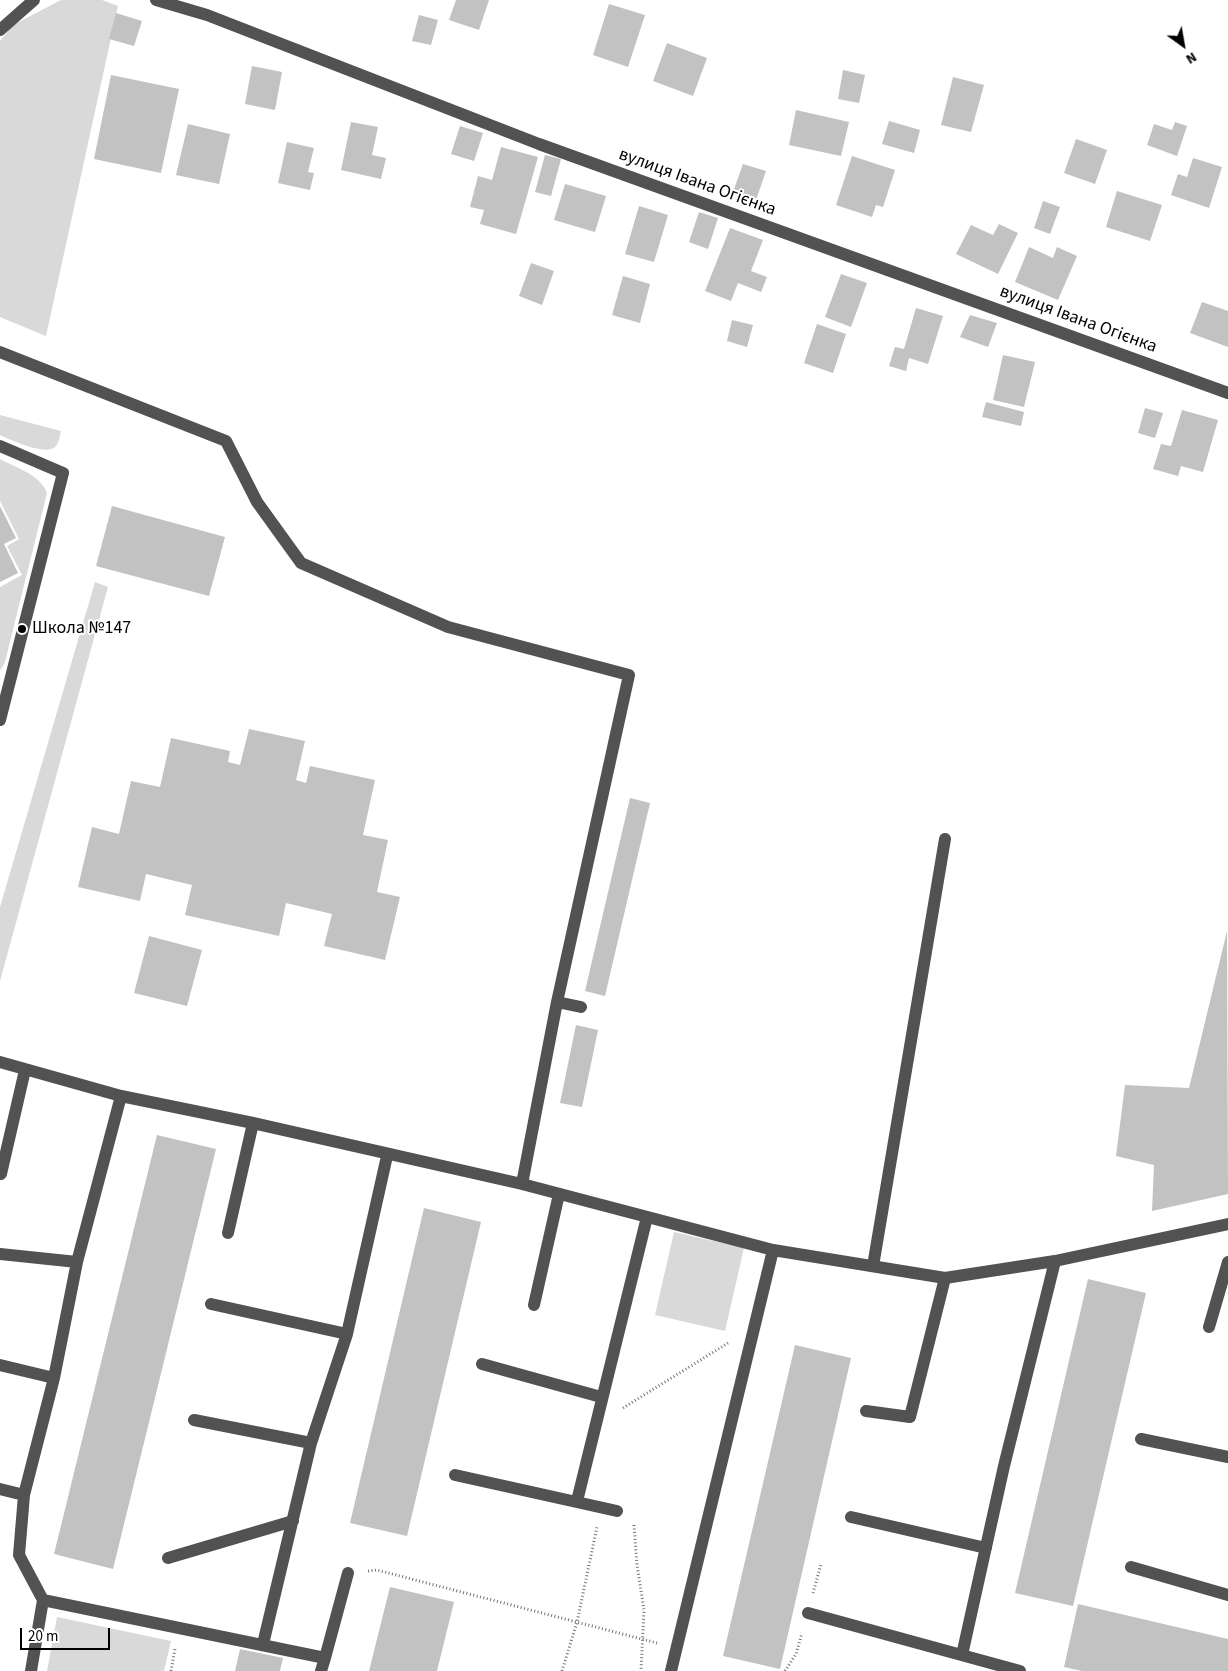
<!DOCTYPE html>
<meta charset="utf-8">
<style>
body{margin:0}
#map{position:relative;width:1228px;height:1671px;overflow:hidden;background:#fff;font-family:"Source Sans 3",sans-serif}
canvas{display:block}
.north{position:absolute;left:1158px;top:20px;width:50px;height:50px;-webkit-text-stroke:4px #fff;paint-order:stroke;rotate:148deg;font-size:14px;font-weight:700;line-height:20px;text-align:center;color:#000}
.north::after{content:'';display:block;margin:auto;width:18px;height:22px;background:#000;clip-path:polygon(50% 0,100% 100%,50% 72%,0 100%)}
.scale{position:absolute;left:20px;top:1628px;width:90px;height:22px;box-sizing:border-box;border:2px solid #000;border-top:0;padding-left:6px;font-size:15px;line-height:18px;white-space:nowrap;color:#000;-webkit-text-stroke:4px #fff;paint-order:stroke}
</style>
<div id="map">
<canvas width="1228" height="1671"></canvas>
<div class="north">N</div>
<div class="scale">20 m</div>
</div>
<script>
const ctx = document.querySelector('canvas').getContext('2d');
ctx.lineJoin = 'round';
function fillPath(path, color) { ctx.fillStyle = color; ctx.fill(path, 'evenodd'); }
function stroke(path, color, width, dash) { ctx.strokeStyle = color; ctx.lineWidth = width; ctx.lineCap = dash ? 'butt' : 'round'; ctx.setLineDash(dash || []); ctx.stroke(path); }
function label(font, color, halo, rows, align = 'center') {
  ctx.font = font + ' "Source Sans 3",sans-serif'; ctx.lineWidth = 4; ctx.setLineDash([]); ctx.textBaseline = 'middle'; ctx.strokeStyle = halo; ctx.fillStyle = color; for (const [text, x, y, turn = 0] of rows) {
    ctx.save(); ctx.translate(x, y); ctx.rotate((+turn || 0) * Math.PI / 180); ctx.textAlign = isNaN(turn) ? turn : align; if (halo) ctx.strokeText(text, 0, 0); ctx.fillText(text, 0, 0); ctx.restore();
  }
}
fillPath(new Path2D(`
 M61 0H102L118 6 46 336 0 317V41L13 25Z
 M0 415 61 431C60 435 59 442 56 446 47 457 11 440 0 435Z
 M0 459C16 468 40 474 47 493L5 662 0 671V587L22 575 7 546 19 539 0 501Z
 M95 582 108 587 0 981V907Z
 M674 1232 744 1248 725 1331 655 1315Z
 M57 1617 171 1641 164 1671H47Z`), '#d9d9d9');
fillPath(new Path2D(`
 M456 0H489L479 30 449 20Z
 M609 4 645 15 628 67 593 55Z
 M116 13 142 21 134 46 109 39Z
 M419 15 438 20 431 45 412 41Z
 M667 43 707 58 693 96 653 81Z
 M252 66 282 72 275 110 245 104Z
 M843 70 865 75 859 103 838 99Z
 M111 75 179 89 161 173 94 159Z
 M953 77 984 85 971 132 941 125Z
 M796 110 849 122 841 156 789 145Z
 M889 121 920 130 914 153 882 144Z
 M351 122 378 127 372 155 386 158 381 179 341 170Z
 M1175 122 1187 126 1177 156 1147 145 1154 124 1172 130Z
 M188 124 230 134 219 184 176 175Z
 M460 126 483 133 474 161 451 154Z
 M1076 139 1107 150 1095 184 1064 173Z
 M287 142 314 148 308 172 314 173 310 190 278 183Z
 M501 147 538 157 516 234 480 224 484 210 470 207 478 176 492 180Z
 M545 155 561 159 551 196 535 192Z
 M852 156 895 170 883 207 876 205 872 217 836 205Z
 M1193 158 1222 167 1209 208 1171 195 1178 174 1187 177Z
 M743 164 766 171 756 200 733 192Z
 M565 184 606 196 595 232 554 220Z
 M1117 191 1162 205 1150 241 1106 227Z
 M1043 201 1060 207 1050 234 1034 228Z
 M639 206 668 215 654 262 625 254Z
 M699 212 718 218 708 249 689 242Z
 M999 224 1018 233 998 274 956 254 971 225 993 235Z
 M730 228 763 240 751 271 767 277 761 292 738 283 731 301 705 291Z
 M1029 247 1053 258 1057 247 1077 256 1058 300 1015 282Z
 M531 263 554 271 542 305 519 296Z
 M841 274 867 283 851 327 825 317Z
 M623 276 650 284 640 323 612 315Z
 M1202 302 1228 311V347L1190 333Z
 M916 308 943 316 928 364 909 358 906 371 889 366 895 347 904 349Z
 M970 315 997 323 988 347 960 337Z
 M732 320 753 325 747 347 727 341Z
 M817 324 846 334 833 373 804 363Z
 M1003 355 1035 362 1024 407 993 400Z
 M986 402 1024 412 1021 426 982 417Z
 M1145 408 1163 413 1155 438 1138 433Z
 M1182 410 1218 420 1203 472 1181 466 1178 476 1153 469 1161 444 1171 446Z
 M0 506 16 538 4 544 18 573 0 582Z
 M112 506 225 537 209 596 96 566Z
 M249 729 305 741 296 780 306 783 310 766 375 780 363 835 388 840 377 892 400 897 385 960 324 946 332 914 286 903 279 936 185 915 192 885 146 874 140 901 78 887 92 827 119 834 131 781 160 787 171 738 230 751 228 762 240 765Z
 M630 798 650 803 605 996 585 991Z
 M1227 931 1228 1194 1152 1211 1154 1165 1116 1156 1125 1085 1189 1088Z
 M149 936 202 950 187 1006 134 993Z
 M576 1025 598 1030 582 1107 560 1103Z
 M157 1135 216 1149 113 1569 54 1554Z
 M424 1208 481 1222 407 1536 350 1523Z
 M1088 1279 1146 1293 1073 1606 1015 1593Z
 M795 1345 851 1358 780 1669 723 1656Z
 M390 1587 454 1602 437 1671H369Z
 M1078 1604 1228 1639V1671H1082L1064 1667Z
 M240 1649 283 1658 280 1671H235Z`), '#c2c2c2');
stroke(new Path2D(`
 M623 1408 728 1343
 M634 1525 637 1565 644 1610 641 1671
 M368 1571 377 1570 657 1643
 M813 1593 821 1564
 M171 1671 175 1649
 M562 1671 577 1622 597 1527
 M785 1671 796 1654 802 1633`), '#747474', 3, [1, 2.5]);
stroke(new Path2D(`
 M156 0 207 15 539 144 1228 393
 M0 30 34 0
 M0 352 226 441 257 502 301 563 448 627 629 675 557 1002
 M0 446 63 473 0 720
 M0 1062 121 1096 253 1123 522 1184 773 1250 945 1278 1055 1261 1228 1224
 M1 1174 25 1070
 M522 1184 557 1002 581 1007
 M228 1233 253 1123
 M0 1254 77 1262
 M873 1266 945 839
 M211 1304 347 1334
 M534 1305 559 1194
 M1209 1327 1228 1262
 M482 1364 601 1397
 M0 1365 54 1378
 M866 1411 910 1417 945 1278
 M194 1420 311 1443
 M1141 1439 1228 1457
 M455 1475 617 1511
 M0 1489 24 1495
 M577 1501 647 1217
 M851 1517 986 1548
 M168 1558 293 1521
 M1131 1567 1228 1595
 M43 1600 325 1658 321 1671
 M808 1613 1020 1671
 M263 1644 311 1443 347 1334 387 1156
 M962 1655 1004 1466 1055 1261
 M325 1658 348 1573
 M31 1671 43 1600 19 1555 24 1495 54 1378 77 1262 121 1096
 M671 1671 773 1250`), '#525252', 12);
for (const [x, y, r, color] of [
 [22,629,5,"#000"]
]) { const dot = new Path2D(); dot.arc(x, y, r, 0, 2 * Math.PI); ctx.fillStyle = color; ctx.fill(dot); stroke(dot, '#fff', 2); }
label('18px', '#000', '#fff', [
 ["вулиця Івана Огієнка",697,183,20],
 ["вулиця Івана Огієнка",1078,320,20]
]);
label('18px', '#000', '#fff', [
 ["Школа №147",32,629]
], 'left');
</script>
